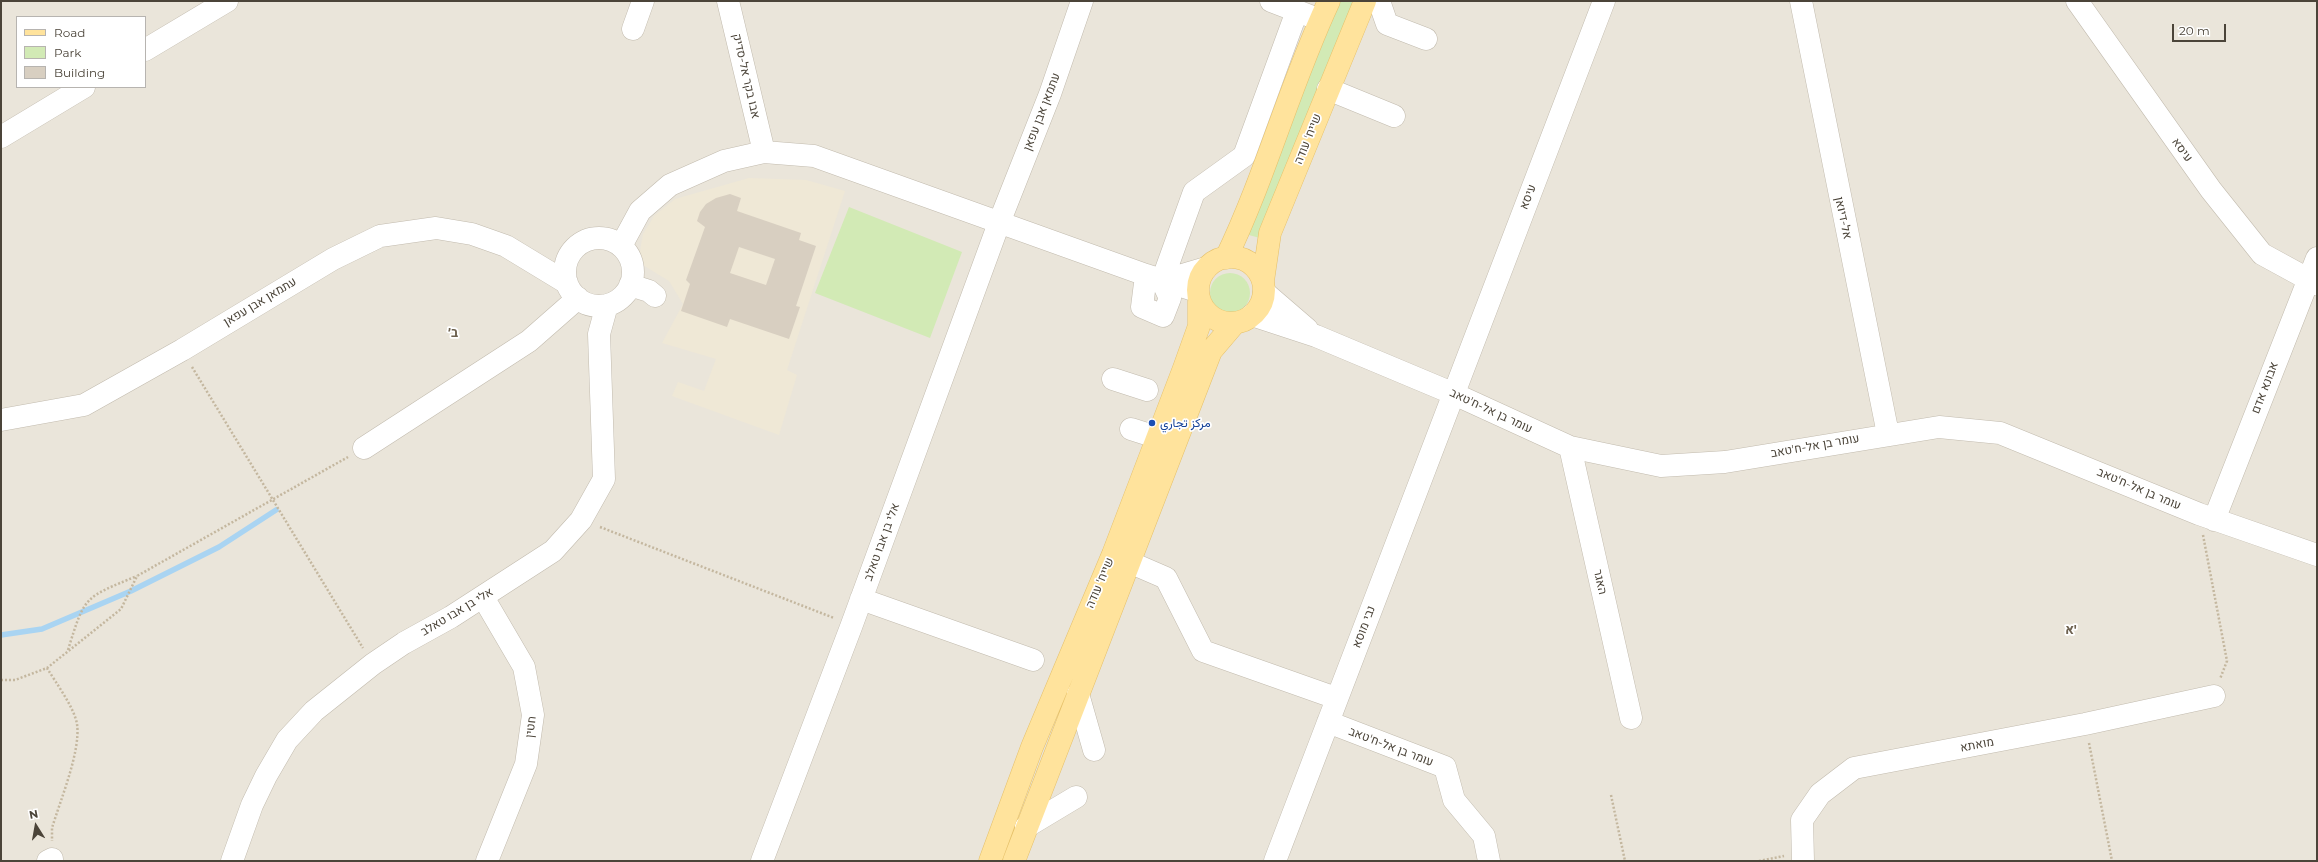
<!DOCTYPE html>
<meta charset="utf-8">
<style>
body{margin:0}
#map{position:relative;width:2318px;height:862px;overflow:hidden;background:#f6f3ec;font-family:Montserrat,sans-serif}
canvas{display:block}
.frame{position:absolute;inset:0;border:2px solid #4b4439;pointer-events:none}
.legend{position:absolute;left:16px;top:16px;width:130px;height:72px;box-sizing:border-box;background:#fff;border:1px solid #b7b4b0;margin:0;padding:5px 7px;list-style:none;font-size:12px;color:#4b4439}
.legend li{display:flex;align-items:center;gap:8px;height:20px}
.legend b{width:20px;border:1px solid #b7b4b0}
.north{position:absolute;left:16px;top:806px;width:40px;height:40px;-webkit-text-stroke:3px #fff;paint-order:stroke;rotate:349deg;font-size:11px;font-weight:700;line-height:16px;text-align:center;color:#4b4439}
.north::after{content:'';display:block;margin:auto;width:14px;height:18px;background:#4b4439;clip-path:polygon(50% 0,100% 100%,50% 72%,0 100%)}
.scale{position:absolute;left:2172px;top:24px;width:54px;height:18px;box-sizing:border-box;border:2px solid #4b4439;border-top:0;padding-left:5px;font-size:12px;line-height:14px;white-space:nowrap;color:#4b4439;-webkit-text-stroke:3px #fff;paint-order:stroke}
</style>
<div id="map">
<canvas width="2318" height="862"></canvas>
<div class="frame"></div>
<ul class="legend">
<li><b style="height:5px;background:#ffe39c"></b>Road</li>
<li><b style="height:11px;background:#d2eab5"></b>Park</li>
<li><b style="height:11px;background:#d8cfc1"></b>Building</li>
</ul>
<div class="north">N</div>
<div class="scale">20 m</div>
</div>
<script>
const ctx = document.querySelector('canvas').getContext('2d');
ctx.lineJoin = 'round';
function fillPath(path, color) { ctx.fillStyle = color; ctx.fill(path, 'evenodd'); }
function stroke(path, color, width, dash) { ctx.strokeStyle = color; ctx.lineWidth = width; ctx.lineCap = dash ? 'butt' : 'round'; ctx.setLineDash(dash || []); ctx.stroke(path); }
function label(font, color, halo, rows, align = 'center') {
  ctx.font = font + ' Montserrat,Vazirmatn,Heebo,sans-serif'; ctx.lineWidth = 3.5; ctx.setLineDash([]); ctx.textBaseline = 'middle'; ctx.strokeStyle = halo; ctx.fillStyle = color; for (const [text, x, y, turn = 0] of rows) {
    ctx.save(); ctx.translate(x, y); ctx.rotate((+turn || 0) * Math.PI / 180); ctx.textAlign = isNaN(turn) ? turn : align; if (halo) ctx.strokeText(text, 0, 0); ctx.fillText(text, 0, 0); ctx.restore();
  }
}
fillPath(new Path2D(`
 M1 1H2317V861H1ZM17 17H145V87H17Z`), '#eae5da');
fillPath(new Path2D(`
 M749 178 806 180 845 191 787 370 797 375 779 435 672 396 678 382 704 391 716 359 662 343 683 304 669 281 638 262 643 234 654 216 675 199Z`), '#efe8d6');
fillPath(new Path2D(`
 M1340 1H1357L1260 238 1245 234Z
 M849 207 962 252 930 338 815 293Z
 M1210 293a20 20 0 1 1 40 0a20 20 0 1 1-40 0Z`), '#d2eab5');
stroke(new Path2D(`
 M1 635 42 629 131 591 219 547 276 510`), '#a9d4f2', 5.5);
fillPath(new Path2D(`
 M730 194 741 198 737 211 801 233 799 240 816 246 796 306 800 307 789 339 730 319 727 327 681 311 690 284 686 280 705 227 697 221 700 212 706 204 716 198ZM739 247 775 259 766 285 730 273Z`), '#d8cfc1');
const minor = new Path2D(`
 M728 1 764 152
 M1271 1 1310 16
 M1379 1 1387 24 1426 39
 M1801 1 1888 434
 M2077 1 2211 190 2262 254 2317 284
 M633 29 643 1
 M145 50 227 1
 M1328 89 1394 116
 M1 137 84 87
 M565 272a34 34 0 1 1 68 0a34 34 0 1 1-68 0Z
 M621 246 640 211 670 185 724 161 764 152 814 156 1146 275 1197 291
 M1146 275 1142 307 1163 316 1170 298 1162 281 1194 192 1244 156 1297 11
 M1162 281 1206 268
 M630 285 649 291 655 296
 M1264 292 1307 329
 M1252 315 1316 336 1452 393 1570 447 1661 466 1725 462 1939 427 2000 433 2199 514 2317 555
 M1113 379 1147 390
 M1 420 84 405 182 350 333 259 380 236 436 228 472 234 506 246 567 283
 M1131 429 1156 437
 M1570 447 1631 718
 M364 448 529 341 578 298
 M2214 520 2317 258
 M1129 562 1166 578 1203 651 1336 698
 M483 597 524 667 533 715 526 764 487 861
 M861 599 1033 660
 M1078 694 1094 750
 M1328 722 1445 767 1454 800 1484 836 1489 861
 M1026 827 1076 797
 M48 861 52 859
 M232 861 252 805 266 776 287 740 314 711 373 664 404 643 451 617 553 551 581 520 604 479 599 334 607 305
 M762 861 851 627 999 223 1050 94 1082 1
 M1275 861 1604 1
 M1803 861 1802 820 1820 794 1854 768 2085 724 2214 696`);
const major = new Path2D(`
 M1198 290a33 33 0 1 1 66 0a33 33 0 1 1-66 0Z
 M1226 258C1266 175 1290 84 1329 1
 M1263 281 1270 233 1365 1
 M990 861 1032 747 1113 554 1184 368 1199 326V302
 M1014 861 1211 351 1234 324`);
stroke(minor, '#c2bbae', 23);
stroke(major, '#e6c16a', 23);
stroke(new Path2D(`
 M192 367 363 648
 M600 527 834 618
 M2203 535 2227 661 2220 679
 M68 650C85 595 84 598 137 576
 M47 668C56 683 74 707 77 724 81 751 60 801 52 828V841
 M1 680H15L47 668 121 609 137 576 348 457
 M2089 743 2112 861
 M1611 795 1625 861
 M1759 861 1784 856`), '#c4b79f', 2.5, [2, 2]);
stroke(minor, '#fff', 22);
stroke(major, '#ffe39c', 22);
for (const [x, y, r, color] of [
 [1152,423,4,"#1a4fb4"]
]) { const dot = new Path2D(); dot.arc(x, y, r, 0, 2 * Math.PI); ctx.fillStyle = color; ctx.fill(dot); stroke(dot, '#fff', 1.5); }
label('12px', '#4b4439', '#fff', [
 ["אבו בקר אל-סדיק",746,76,77],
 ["עתמאן אבן עפאן",1042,112,-69],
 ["שייח' עודה",1308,139,-68],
 ["עיסא",2182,150,54],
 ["עיסא",1528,197,-69],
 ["אל-דיואן",1843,218,78],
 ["עתמאן אבן עפאן",260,302,-31],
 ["אבונא אדם",2265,388,-69],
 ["עומר בן אל-ח'טאב",1491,411,25],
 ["עומר בן אל-ח'טאב",1815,446,-10],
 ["עומר בן אל-ח'טאב",2139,489,23],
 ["אלי בן אבו טאלב",882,542,-70],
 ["האגר",1600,582,77],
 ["שייח' עודה",1100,583,-67],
 ["אלי בן אבו טאלב",457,612,-31],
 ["נבי מוסא",1364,627,-69],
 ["חטין",531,727,-84],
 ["מואתא",1977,745,-11],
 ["עומר בן אל-ח'טאב",1391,747,21]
]);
label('12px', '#164399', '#fff', [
 ["مركز تجاري",1160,423]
], 'left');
label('bold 13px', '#6e6250', '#fff', [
 ["ב׳",453,333],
 ["א'",2071,630]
]);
</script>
